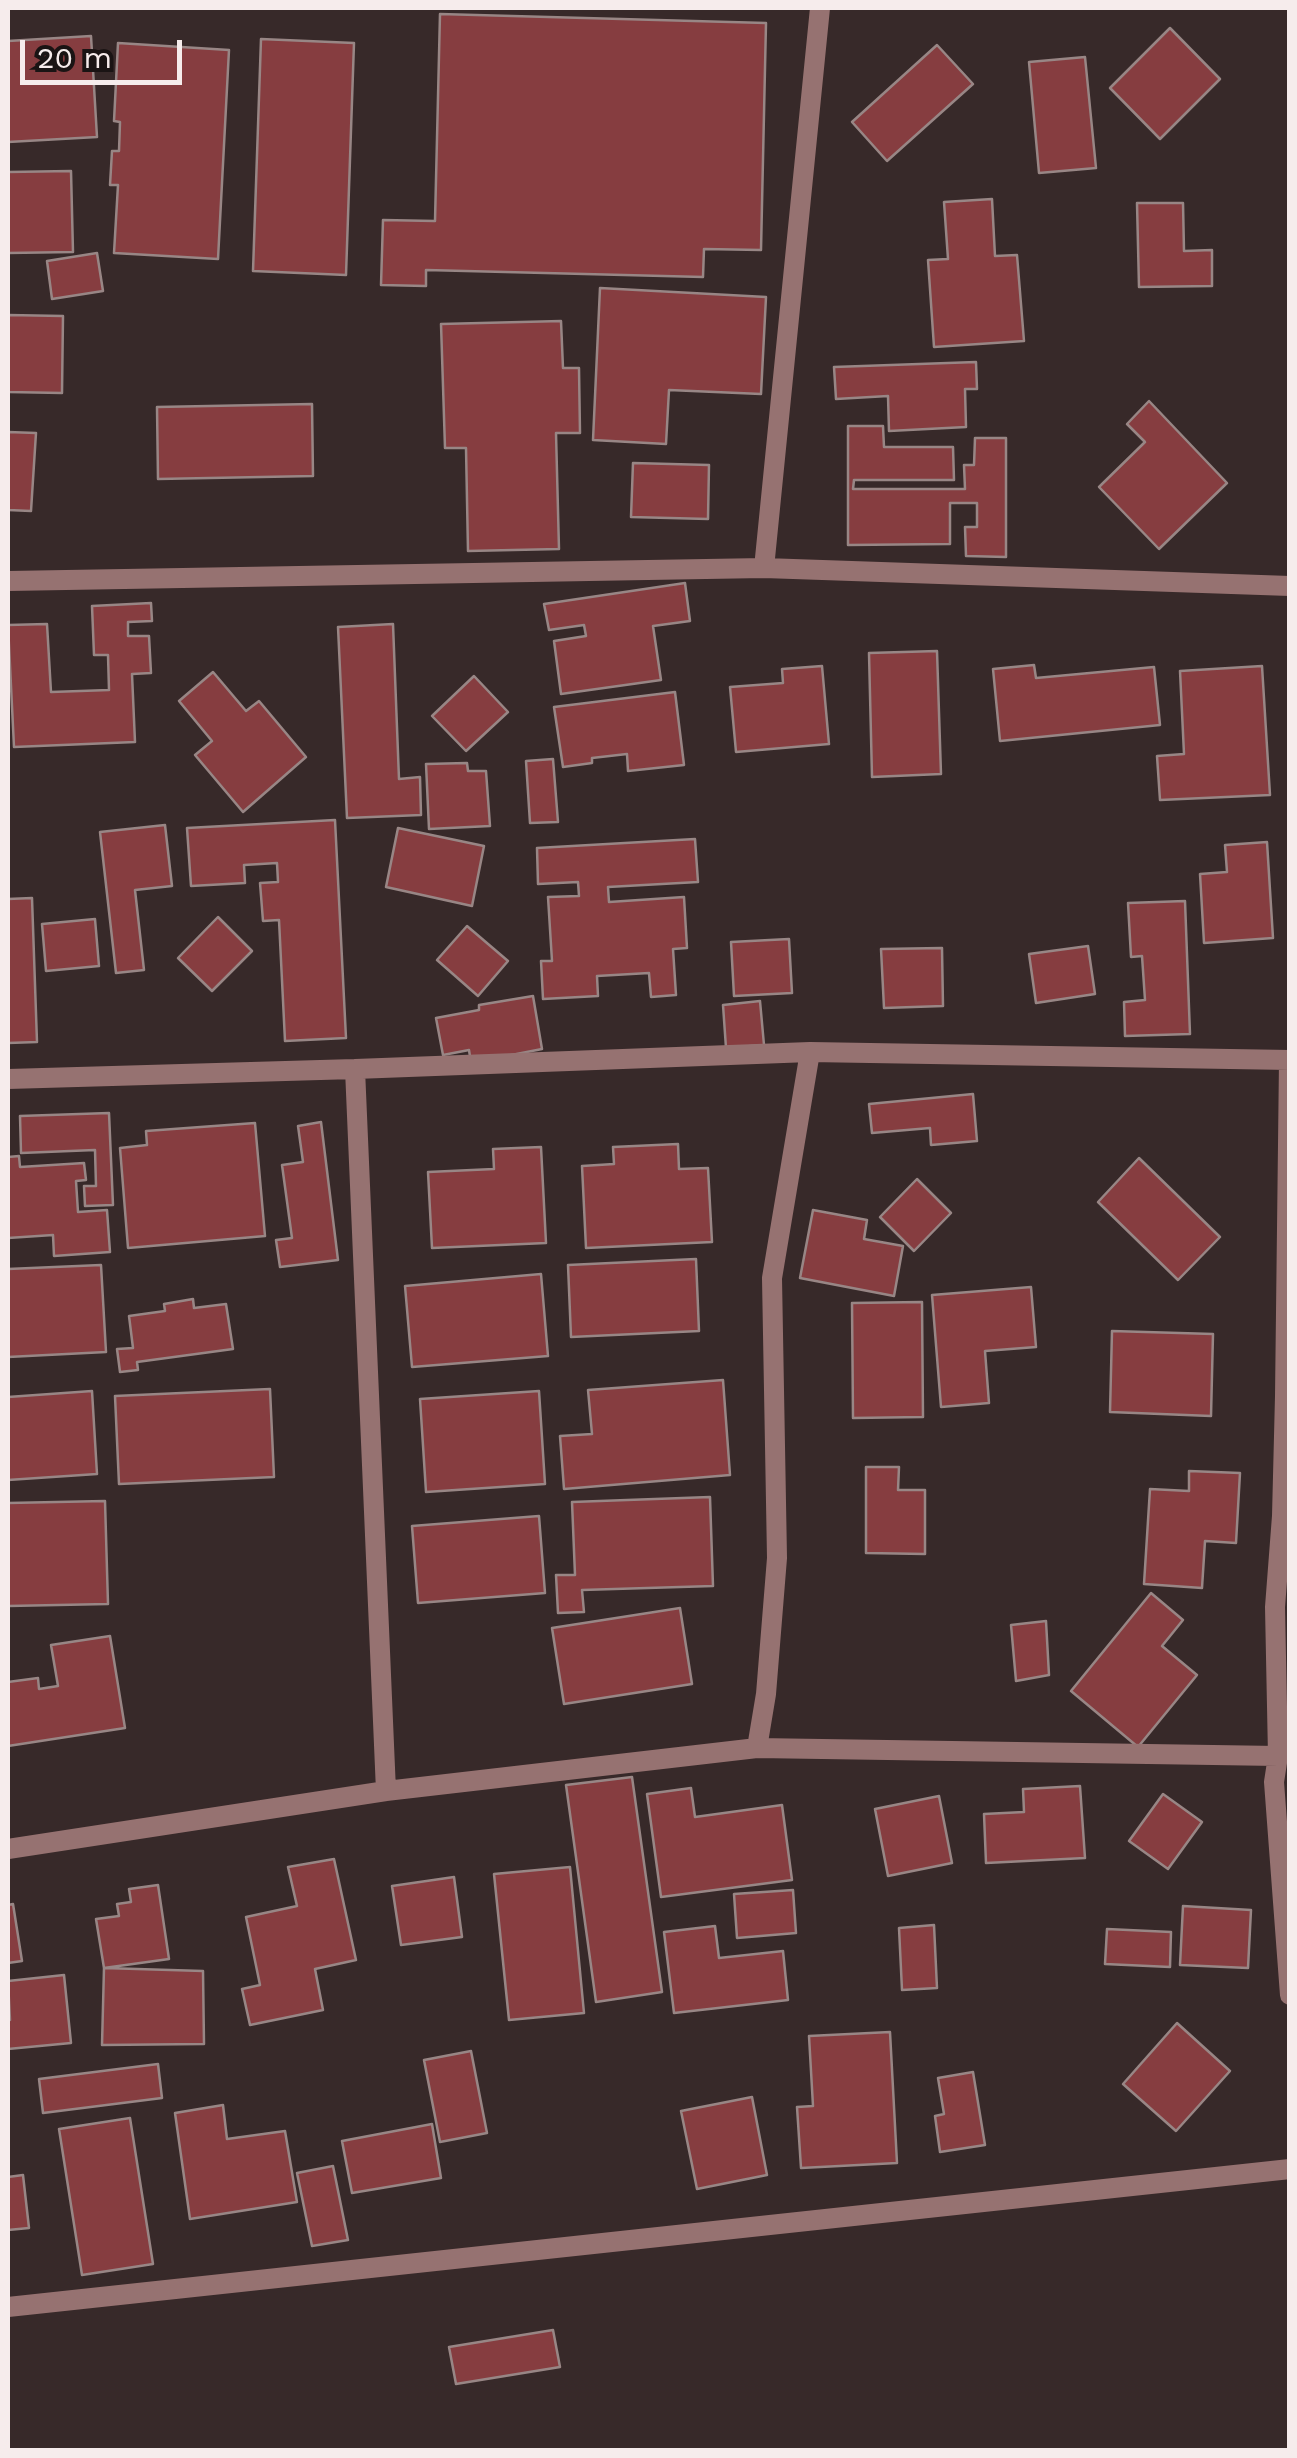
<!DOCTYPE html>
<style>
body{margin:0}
#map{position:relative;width:1297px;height:2458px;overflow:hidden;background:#372929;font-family:"Work Sans",sans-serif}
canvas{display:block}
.frame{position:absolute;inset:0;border:10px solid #f6ecec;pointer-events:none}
.scale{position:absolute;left:20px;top:40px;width:162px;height:45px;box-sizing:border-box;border:5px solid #f6ecec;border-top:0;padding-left:12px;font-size:30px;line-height:35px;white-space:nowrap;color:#f6ecec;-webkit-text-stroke:8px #1a1414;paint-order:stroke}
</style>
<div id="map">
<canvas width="1297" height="2458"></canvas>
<div class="frame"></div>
<div class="scale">20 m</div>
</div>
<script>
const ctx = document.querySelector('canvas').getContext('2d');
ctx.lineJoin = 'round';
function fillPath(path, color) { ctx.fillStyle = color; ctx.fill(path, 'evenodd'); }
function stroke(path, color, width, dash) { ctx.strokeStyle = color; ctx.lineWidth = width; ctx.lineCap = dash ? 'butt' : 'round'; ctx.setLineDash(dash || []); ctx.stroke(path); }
const building = new Path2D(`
 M440 14 766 23 761 250 704 249 703 277 426 270V286L381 285 383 220 435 221Z
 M1170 28 1220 79 1160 139 1110 88Z
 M91 36 97 137 8 142V41Z
 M261 39 354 43 346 275 253 271Z
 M118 43 229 50 218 259 114 253 118 185H110L112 151H119L120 122 114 121Z
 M937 45 973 84 887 161 852 122Z
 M1085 57 1096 168 1039 173 1029 62Z
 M71 171 73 252 8 253V172Z
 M992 199 995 256 1017 255 1024 341 934 347 928 260 948 259 944 202Z
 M1137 203H1183L1184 251 1212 250V286L1139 287Z
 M97 253 103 291 52 299 47 261Z
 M600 288 766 297 761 394 669 390 666 444 593 440Z
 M8 315 63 316 62 393 8 392Z
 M561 321 563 368H579L580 433H556L559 549 468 551 466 448H445L441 324Z
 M976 362 977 389H965L966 427 889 431 888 396 836 399 834 367Z
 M1149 401 1227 483 1159 549 1099 487 1145 442 1127 424Z
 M312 404 313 476 158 479 157 407Z
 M848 426H883L884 447H953L954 480H854L853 489H965L964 465H974L975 438H1006V557L966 556 965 527H977V503H950V544L848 545Z
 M8 432 36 433 31 511 8 510Z
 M633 463 709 465 708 519 631 517Z
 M685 583 690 621 653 626 661 680 561 694 554 641 586 636 584 625 549 630 544 604Z
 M151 603 152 621 128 622V636H149L151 673 132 674 135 742 14 747 8 625 47 624 51 692 109 690 108 655H94L92 606Z
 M393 624 399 779 420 777 421 815 347 818 338 627Z
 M937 651 941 774 872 777 869 653Z
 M1034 665 1036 678 1154 667 1160 725 1000 741 993 669Z
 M822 666 829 744 736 752 730 687 783 683 782 669Z
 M1262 666 1270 795 1160 800 1157 756 1184 754 1180 671Z
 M213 672 246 711 259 701 306 757 243 812 195 755 212 741 179 701Z
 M474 676 508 712 466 751 432 716Z
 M675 692 684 765 628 771 627 754 592 758V763L563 767 554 707Z
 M553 759 558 822 530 823 526 761Z
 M467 763 468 771H486L490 826 429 829 426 764Z
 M335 820 346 1038 285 1041 279 920 263 921 260 883 278 882 277 863 244 865 245 883 191 886 187 828Z
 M165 825 172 886 135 890 144 970 116 973 100 832Z
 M398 828 484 846 472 906 386 887Z
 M695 839 698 882 608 887 609 902 684 897 687 948 673 949 676 995 651 997 649 973 597 976 598 996 543 999 541 961H552L548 897 579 896 578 882 538 884 537 848Z
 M1267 842 1273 938 1204 943 1200 874 1227 872 1225 845Z
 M32 898 37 1042 8 1043V899Z
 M1185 901 1190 1034 1125 1036 1124 1002 1145 1000 1142 956 1131 957 1128 903Z
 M218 917 252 951 212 991 178 958Z
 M95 919 99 966 46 971 42 924Z
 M467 926 508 961 478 996 437 960Z
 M789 939 792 993 734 996 731 942Z
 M1088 946 1095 994 1036 1003 1029 954Z
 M942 948 943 1006 884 1008 881 949Z
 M533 996 542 1049 471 1063 469 1050 443 1055 436 1018 479 1010V1005Z
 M760 1001 764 1045 726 1048 723 1005Z
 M973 1094 977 1141 931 1145 930 1128 872 1133 869 1104Z
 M109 1113 113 1205 85 1206 84 1186H96L95 1150 21 1153 20 1116Z
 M321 1122 338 1260 280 1267 276 1240 292 1238 282 1165 303 1162 298 1126Z
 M255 1123 265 1236 128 1248 120 1148 147 1145 146 1131Z
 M678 1144 679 1169 708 1168 712 1242 586 1248 582 1166 614 1164 613 1147Z
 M541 1147 546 1243 432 1248 428 1172 494 1169 493 1149Z
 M19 1156 20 1167 84 1163 86 1180 76 1181 78 1212 107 1210 110 1252 54 1256 53 1235 8 1238V1157Z
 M1139 1158 1220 1237 1178 1280 1098 1202Z
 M917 1179 951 1213 914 1251 880 1217Z
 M813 1210 867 1220 864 1239 903 1246 894 1296 800 1278Z
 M696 1259 699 1331 571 1337 568 1265Z
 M101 1265 106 1352 8 1357V1269Z
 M541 1274 548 1356 412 1367 405 1286Z
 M1031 1287 1036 1347 985 1351 989 1403 941 1407 932 1295Z
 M193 1299 194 1308 226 1304 233 1349 137 1362 138 1370 120 1372 117 1349 133 1348 129 1316 165 1311 164 1304Z
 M922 1302 923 1417 853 1418 852 1303Z
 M1112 1331 1213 1334 1211 1416 1110 1412Z
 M723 1380 730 1475 564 1489 560 1436 592 1434 588 1390Z
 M270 1389 274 1477 119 1484 115 1396Z
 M92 1391 97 1474 8 1480V1397Z
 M539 1391 545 1484 426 1492 420 1399Z
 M866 1467H899L898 1490H925V1554L866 1553Z
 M1189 1471 1240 1473 1236 1543 1205 1541 1202 1588 1144 1584 1150 1489 1189 1491Z
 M710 1497 713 1586 582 1590 584 1612 558 1613 556 1575H575L572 1502Z
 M105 1501 108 1604 8 1606V1503Z
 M539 1516 545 1593 418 1603 412 1526Z
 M1151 1593 1183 1620 1162 1646 1197 1675 1138 1747 1071 1691Z
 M680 1608 692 1684 564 1704 552 1628Z
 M1046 1621 1049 1675 1016 1681 1011 1625Z
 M110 1636 125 1728 8 1746V1682L38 1678 39 1689 58 1686 51 1645Z
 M632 1777 662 1992 596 2002 566 1785Z
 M1080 1786 1085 1858 986 1863 984 1814 1024 1812 1023 1789Z
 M691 1788 695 1817 782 1805 792 1880 661 1897 647 1794Z
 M1163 1794 1202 1822 1168 1869 1129 1841Z
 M939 1796 952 1863 888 1876 875 1809Z
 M334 1859 356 1960 315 1969 323 2010 250 2025 242 1989 260 1985 246 1917 297 1906 288 1867Z
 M570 1867 584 2013 509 2020 494 1874Z
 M454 1877 462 1937 401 1945 392 1886Z
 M158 1885 169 1959 104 1968 96 1919 119 1916 117 1904 131 1902 129 1889Z
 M793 1890 796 1933 737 1938 734 1894Z
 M13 1904 22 1961 8 1963V1905Z
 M1183 1906 1251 1910 1248 1968 1180 1965Z
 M934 1925 937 1988 902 1990 899 1928Z
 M715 1926 719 1958 783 1951 788 2000 674 2013 664 1932Z
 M1107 1929 1171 1932 1170 1967 1105 1964Z
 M104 1968 203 1971 204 2044 102 2045Z
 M64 1975 71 2043 8 2049V2021L10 2020 8 1981Z
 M1177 2023 1230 2071 1176 2131 1123 2084Z
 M890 2032 897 2163 801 2168 797 2107 813 2106 809 2036Z
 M471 2051 487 2133 440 2142 424 2060Z
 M158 2064 162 2098 43 2113 39 2079Z
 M973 2072 985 2145 940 2152 935 2116 944 2114 938 2078Z
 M752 2097 767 2175 697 2189 681 2111Z
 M223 2105 227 2139 285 2131 297 2202 190 2219 175 2113Z
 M130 2118 153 2264 82 2275 59 2129Z
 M432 2124 441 2178 352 2193 342 2141Z
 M333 2166 348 2240 312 2246 297 2173Z
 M23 2175 29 2228 8 2230V2177Z
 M553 2330 560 2367 456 2384 449 2347Z`);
fillPath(building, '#863d40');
stroke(building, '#988685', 2.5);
stroke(new Path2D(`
 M764 568 820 8
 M8 581 764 568 1290 586
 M1289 1060 1285 1396 1282 1516 1275 1607 1278 1756 1274 1782 1290 1995
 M355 1069 386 1791
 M8 1079 355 1069 810 1052 1290 1060
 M757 1748 766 1694 777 1558 772 1278 810 1052
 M8 1849 386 1791 757 1748 1278 1756
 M8 2307 1290 2169`), '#967271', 20);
</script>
